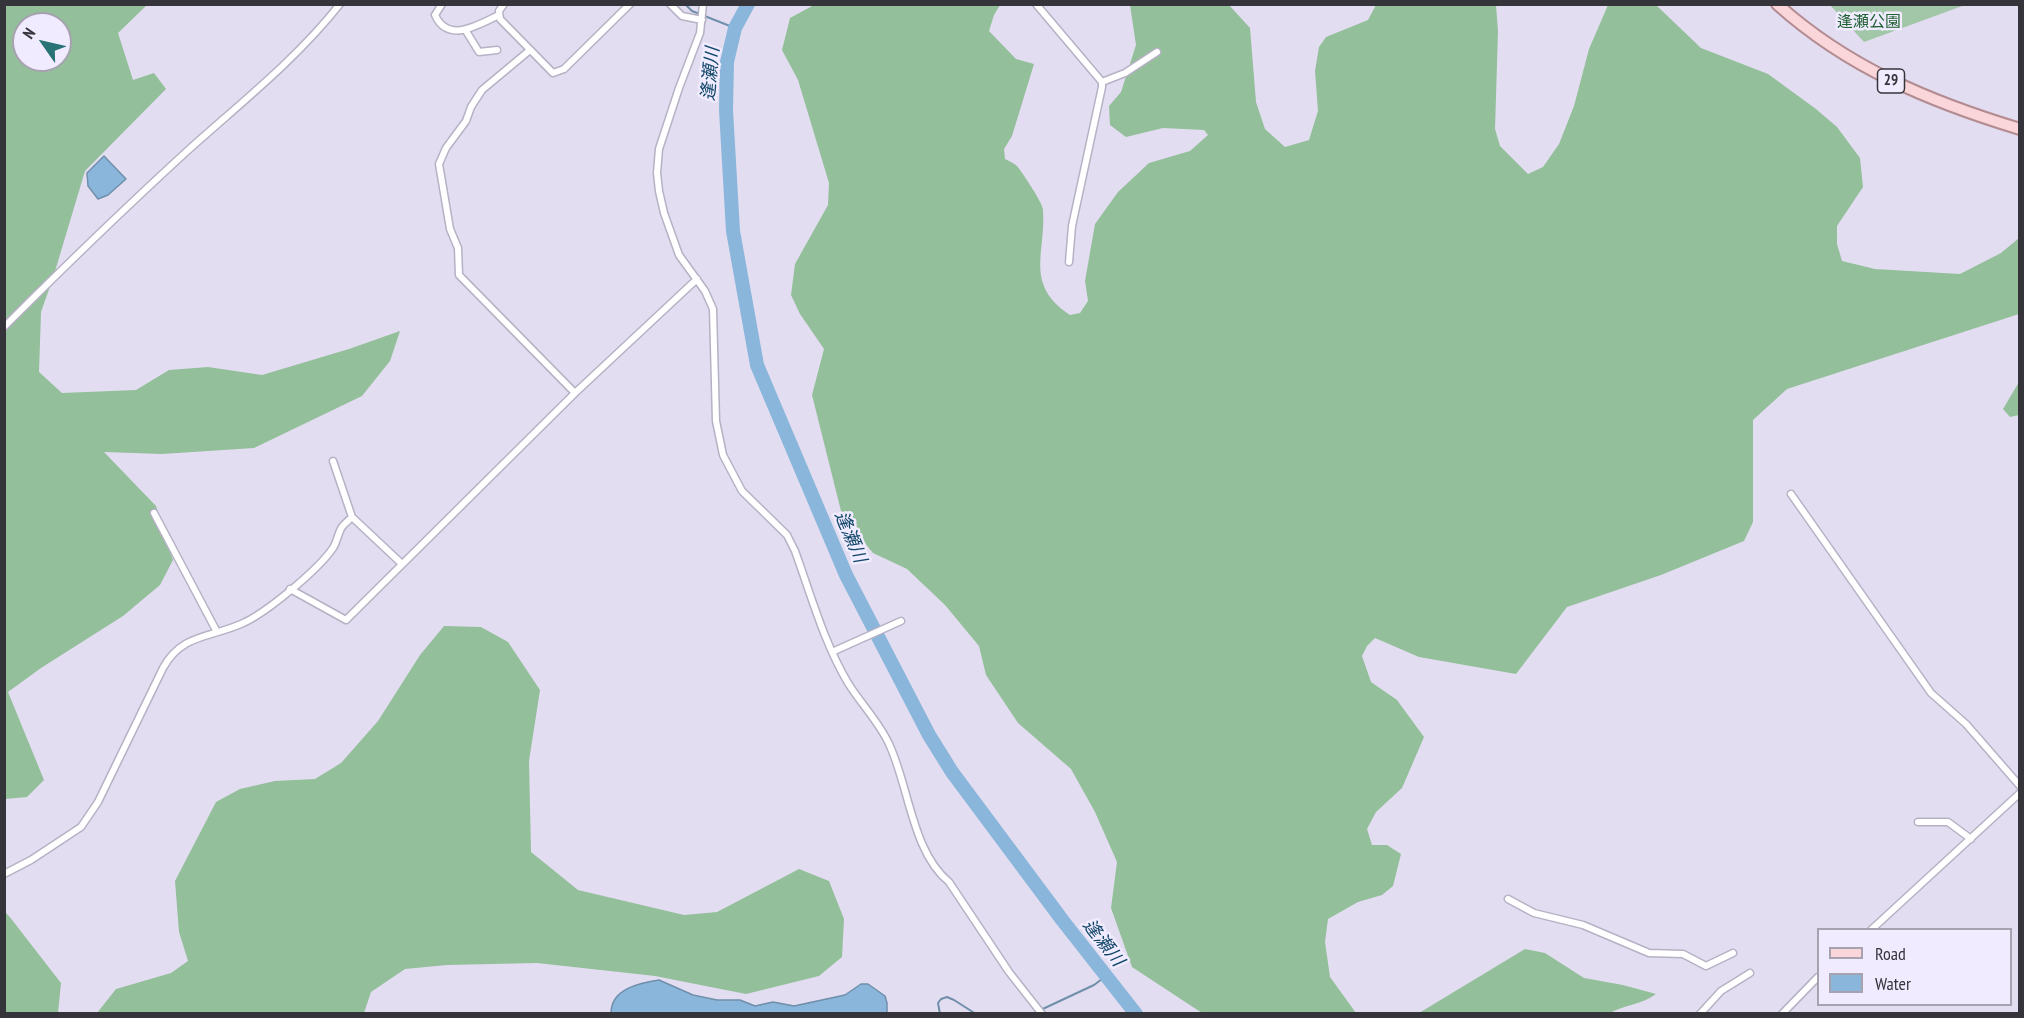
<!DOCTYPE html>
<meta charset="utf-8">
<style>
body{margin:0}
#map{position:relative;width:2024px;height:1018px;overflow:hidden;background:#e3ddf1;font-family:"PT Sans Narrow",sans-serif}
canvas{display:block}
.frame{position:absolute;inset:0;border:6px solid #36343b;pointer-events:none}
.legend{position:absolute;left:1817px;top:928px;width:195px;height:78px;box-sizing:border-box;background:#f0ebfe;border:2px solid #a6a2b0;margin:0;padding:8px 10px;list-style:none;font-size:18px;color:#36343b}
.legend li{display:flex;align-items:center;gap:12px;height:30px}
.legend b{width:30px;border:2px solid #a6a2b0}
.north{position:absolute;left:12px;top:12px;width:60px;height:60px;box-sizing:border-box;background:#f0ebfe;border:2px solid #a6a2b0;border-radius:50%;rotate:304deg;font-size:16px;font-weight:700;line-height:24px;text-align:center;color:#36343b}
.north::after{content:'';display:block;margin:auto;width:21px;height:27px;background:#297376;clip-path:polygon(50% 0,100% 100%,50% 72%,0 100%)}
</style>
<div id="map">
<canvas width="2024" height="1018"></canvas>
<div class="frame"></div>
<ul class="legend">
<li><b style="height:8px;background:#fad6da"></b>Road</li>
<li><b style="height:16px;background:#89b6da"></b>Water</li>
</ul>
<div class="north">N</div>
</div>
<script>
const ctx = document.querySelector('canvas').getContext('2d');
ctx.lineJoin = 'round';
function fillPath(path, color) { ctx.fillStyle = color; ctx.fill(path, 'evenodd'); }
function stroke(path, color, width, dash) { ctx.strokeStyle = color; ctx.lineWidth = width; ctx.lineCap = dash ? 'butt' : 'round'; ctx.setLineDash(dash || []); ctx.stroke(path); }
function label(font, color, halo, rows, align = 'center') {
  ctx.font = font + ' "PT Sans Narrow","Noto Sans JP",sans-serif'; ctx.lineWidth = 5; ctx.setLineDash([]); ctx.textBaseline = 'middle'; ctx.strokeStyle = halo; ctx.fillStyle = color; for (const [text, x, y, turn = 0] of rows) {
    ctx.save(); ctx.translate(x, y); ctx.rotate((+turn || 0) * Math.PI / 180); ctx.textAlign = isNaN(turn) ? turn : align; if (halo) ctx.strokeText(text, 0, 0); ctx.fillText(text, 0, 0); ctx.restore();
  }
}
fillPath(new Path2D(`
 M1830 5H1965L1864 42Z`), '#a2c6a8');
fillPath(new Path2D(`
 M4 5H147L118 33 133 80 154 73 166 89 85 171 53 278 41 312 39 372 62 393 136 390 169 370 208 367 262 375 349 349 400 331 390 361 362 396 254 448 162 454 104 452 156 506 173 560 160 585 123 616 41 668 8 692 44 780 27 797 5 799ZM24 24H60V60H24Z
 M814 5H1000L994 15 989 31 1016 59 1034 64 1012 136 1004 149 1005 159C1009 161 1014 163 1017 166 1022 172 1043 203 1043 210 1046 254 1024 284 1070 315L1080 313 1088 301 1085 281 1095 224 1118 192 1149 163 1190 151 1208 135 1204 130 1163 128 1126 137 1110 125 1109 106 1121 92 1136 45 1130 5H1229L1250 28 1256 102 1265 129 1285 147 1309 140 1318 111 1315 71 1319 47 1326 37 1368 20 1376 5H1496L1498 31 1495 129 1500 146 1528 174 1543 167 1559 144 1574 106 1589 49 1608 5H1656L1701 48 1768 74 1816 109 1837 127 1860 158 1863 187 1837 226V244L1842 261 1875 269 1960 274 2001 253 2019 238V314L1787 389 1753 420V522L1744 541 1661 575 1567 607 1516 674 1419 657 1375 638 1367 646 1362 656 1371 682 1397 700 1424 737 1402 788 1376 812 1367 829 1372 845H1387L1401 854 1393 886 1382 895 1358 902 1328 919 1325 942 1330 977 1356 1013H1202L1132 967 1111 908 1117 862 1095 812 1071 769 1018 723 986 675 979 646 945 605 907 569 873 553 842 515 812 395 824 349 800 314 791 295 795 264 828 205 829 183 798 80 782 50 790 18Z
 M2019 382V415L2010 417 2003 409Z
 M444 626 481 627 508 642 540 690 529 761 531 852 578 890 684 915 717 912 799 869 829 881 844 919 842 957 819 976 746 994 655 976 537 963 447 965 405 969 371 992 364 1013H97L116 989 171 973 188 961 179 932 175 881 216 802 240 789 275 781 315 779 341 763 378 721 420 655Z
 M5 912 9 916 61 983 58 1013H5Z
 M1525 949 1545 953 1584 978 1623 985 1656 994C1644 1004 1624 1005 1610 1013H1419Z`), '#93bf9a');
const water = new Path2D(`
 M104 156 126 179 108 195 98 199 88 186 87 173Z
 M659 980 693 995 717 1000H740L755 1006 773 1002 794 1006 845 995 861 984H868L885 996 887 1003V1013H611C611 989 639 983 659 980Z`);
fillPath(water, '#89b6da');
stroke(water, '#708faa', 1.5);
stroke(new Path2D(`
 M685 4 692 11 735 28
 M940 1014 938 1003 941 999 947 997 954 1000 976 1014
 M1032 1014 1094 985 1106 976`), '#708faa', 2);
stroke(new Path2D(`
 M748 4 735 28 727 62 726 110 733 231 757 365 846 575 929 735 952 772 1063 921 1136 1014`), '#89b6da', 14);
const minor = new Path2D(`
 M442 4 435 15C448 44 478 25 499 15
 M504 4 499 11 500 19 553 73 564 69 630 4
 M670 4 682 16 702 20
 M703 4 700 33 679 88 659 149 657 173 659 191 664 213 679 255 705 291 713 309 716 421 723 455 742 491 787 535 795 551C811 595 824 643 848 683 861 704 879 722 889 744 909 786 912 852 949 882L1009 972 1042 1014
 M1036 4 1102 82V87L1072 226 1069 262
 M466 31 479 52 497 50
 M530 50 482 90 471 107 466 121 446 148 439 164 450 229 458 248 459 275 575 393
 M1102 82 1125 73 1157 52
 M4 327C63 268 124 209 185 153 238 105 295 61 340 4
 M333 461 352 517
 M1791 494 1931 693 1966 724 2020 786
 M154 513 217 632
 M290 589 346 620 575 393 697 279
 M832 652 901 621
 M1918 822H1948L1971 839
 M4 874 31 860 81 827 98 802 163 668C182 634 209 638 241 624 265 614 318 570 333 548 337 542 338 533 342 527 345 523 349 520 352 517L402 564
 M1508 899 1534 913 1583 925 1649 953 1683 954 1706 966 1733 953
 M1871 930 2020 793
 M1700 1014 1721 991 1750 973
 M1782 1014 1818 977`);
const primary = new Path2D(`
 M1777 4C1848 68 1931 102 2020 129`);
stroke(minor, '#b6b1c4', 9);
stroke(primary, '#b38c92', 14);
stroke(minor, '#fff', 6);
stroke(primary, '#fad6da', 10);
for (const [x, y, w] of [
 [1891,81,27]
]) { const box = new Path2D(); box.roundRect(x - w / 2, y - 12, w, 24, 4.5); ctx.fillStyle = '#f0ebfe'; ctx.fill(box); stroke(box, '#36343b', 1.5); }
label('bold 15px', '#36343b', null, [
 ["29",1891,81]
]);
label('16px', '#216233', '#f0ebfe', [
 ["逢瀬公園",1869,22]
]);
label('italic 18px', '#12476a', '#f0ebfe', [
 ["逢瀬川",711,74,-85],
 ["逢瀬川",850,537,67],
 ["逢瀬川",1103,943,52]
]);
</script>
